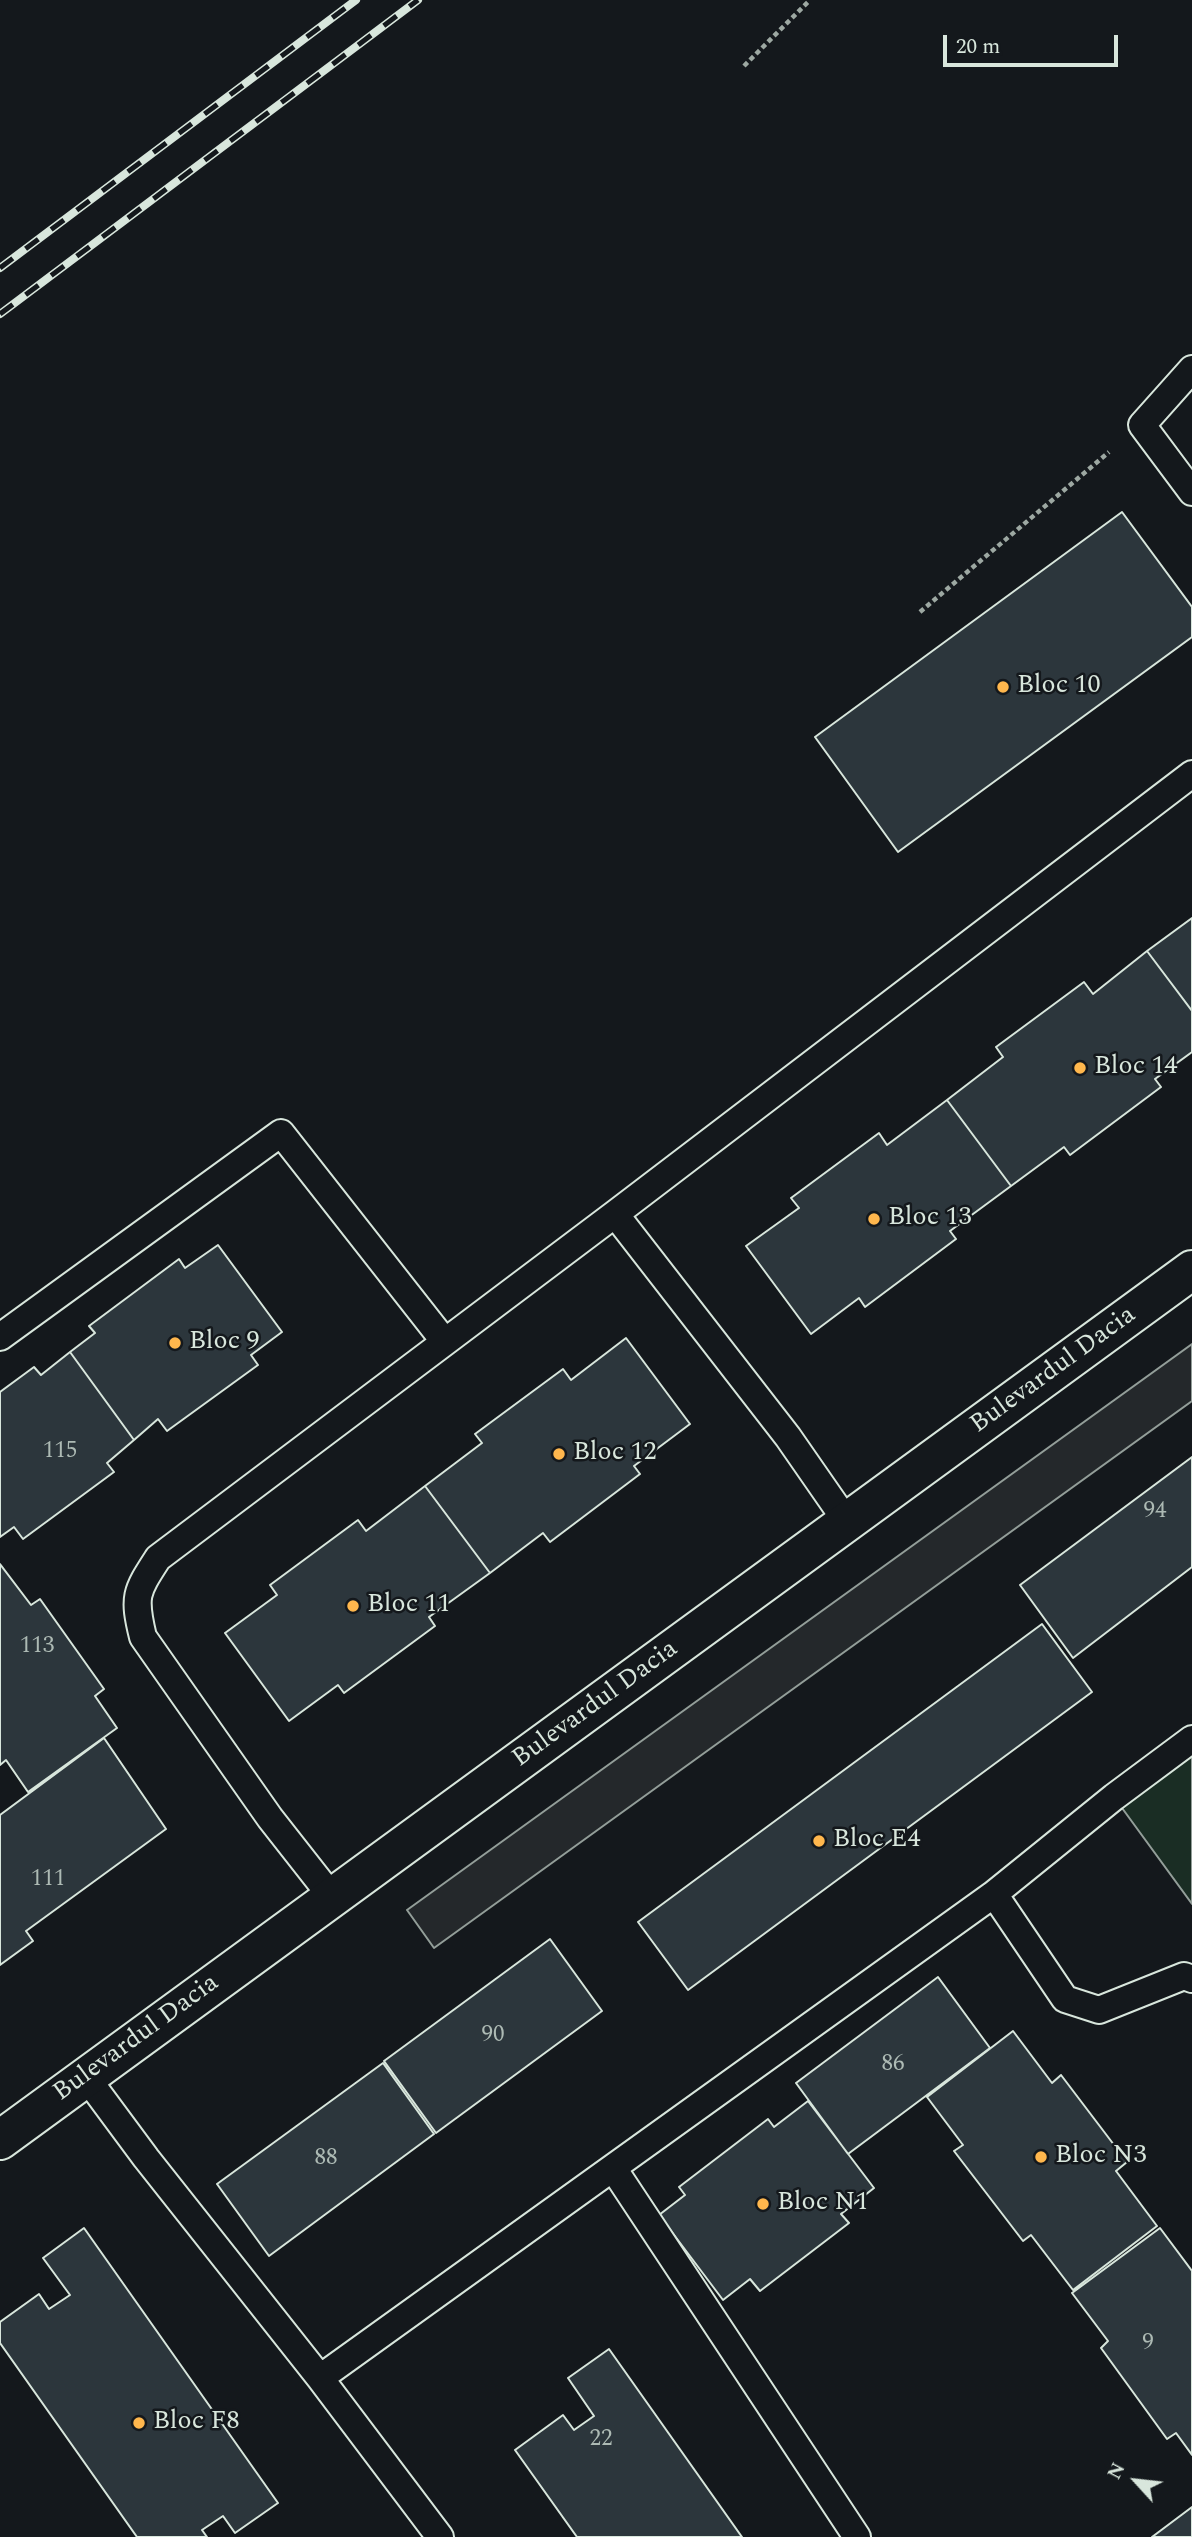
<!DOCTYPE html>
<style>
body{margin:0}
#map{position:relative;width:1192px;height:2537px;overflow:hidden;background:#14181c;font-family:Spectral,serif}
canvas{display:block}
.north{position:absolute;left:1101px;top:2446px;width:70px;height:70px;-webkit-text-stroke:5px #14181c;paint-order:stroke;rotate:297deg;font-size:19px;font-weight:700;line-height:28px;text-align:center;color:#d8e6dc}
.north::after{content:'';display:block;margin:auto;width:24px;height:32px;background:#d8e6dc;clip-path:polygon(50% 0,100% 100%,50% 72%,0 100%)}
.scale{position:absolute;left:943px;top:35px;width:175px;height:32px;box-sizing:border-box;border:4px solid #d8e6dc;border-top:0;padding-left:9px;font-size:21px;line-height:24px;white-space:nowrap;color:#d8e6dc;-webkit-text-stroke:5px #14181c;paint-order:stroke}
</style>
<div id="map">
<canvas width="1192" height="2537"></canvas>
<div class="north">N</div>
<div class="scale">20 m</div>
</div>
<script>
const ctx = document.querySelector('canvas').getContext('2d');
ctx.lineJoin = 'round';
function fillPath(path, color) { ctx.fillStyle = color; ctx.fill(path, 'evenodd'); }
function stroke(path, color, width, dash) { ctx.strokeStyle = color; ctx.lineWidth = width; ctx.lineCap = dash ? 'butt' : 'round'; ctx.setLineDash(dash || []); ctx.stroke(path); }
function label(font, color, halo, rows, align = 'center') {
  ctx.font = font + ' Spectral,serif'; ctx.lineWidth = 5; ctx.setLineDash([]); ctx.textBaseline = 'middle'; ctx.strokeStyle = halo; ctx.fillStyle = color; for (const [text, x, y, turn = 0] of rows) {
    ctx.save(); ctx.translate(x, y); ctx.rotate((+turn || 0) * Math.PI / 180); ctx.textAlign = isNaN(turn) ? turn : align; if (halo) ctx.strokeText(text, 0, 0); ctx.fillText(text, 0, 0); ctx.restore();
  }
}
const green = new Path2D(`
 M1192 1739V1904L1114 1797Z`);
fillPath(green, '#1a2d24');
stroke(green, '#939e99', 2);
const parking = new Path2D(`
 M1192 1344V1401L434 1948 407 1910Z`);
fillPath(parking, '#24282b');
stroke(parking, '#939e99', 2);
const building = new Path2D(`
 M1122 512 1192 607V637L898 852 815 737Z
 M1192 918V1011L1147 951Z
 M1147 951 1192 1011V1052L1155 1079 1161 1087 1070 1155 1064 1147 1011 1186 947 1100 1003 1057 996 1047 1084 982 1093 994Z
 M947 1100 1011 1186 950 1231 956 1239 865 1307 859 1298 811 1334 746 1246 799 1208 791 1198 879 1133 887 1145Z
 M218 1245 282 1332 251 1355 258 1365 167 1431 158 1419 134 1440 70 1352 95 1333 89 1326 179 1259 185 1268Z
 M626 1338 690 1424 634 1466 640 1474 550 1542 543 1533 490 1573 425 1486 482 1443 475 1434 563 1369 571 1380Z
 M70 1352 134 1440 107 1463 114 1472 23 1539 14 1527 0 1537V1392L34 1367 41 1375Z
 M1192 1457V1567L1073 1658 1020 1585Z
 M425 1486 490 1573 429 1617 435 1626 344 1693 338 1685 289 1721 225 1633 277 1595 270 1585 358 1520 366 1531Z
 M0 1564 31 1605 40 1599 104 1689 95 1696 117 1728 28 1792 6 1760 0 1765Z
 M1042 1624 1092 1692 688 1990 638 1922Z
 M104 1738 166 1829 26 1931 33 1941 0 1965V1815Z
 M550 1939 602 2011 436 2133 384 2061Z
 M938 1977 990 2048 848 2154 796 2083Z
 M1013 2031 1052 2083 1061 2075 1127 2162 1116 2171 1157 2226 1073 2290 1031 2235 1023 2241 954 2151 963 2145 927 2097Z
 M383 2063 434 2134 269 2256 217 2184Z
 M808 2101 874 2188 841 2214 849 2223 760 2291 750 2279 723 2300 659 2215 685 2195 679 2187 768 2119 774 2127Z
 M84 2228 278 2503 235 2533 223 2516 202 2530 207 2537H137L0 2343V2322L39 2294 49 2309 70 2295 43 2258Z
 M1160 2228 1192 2271V2455L1176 2433 1167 2439 1101 2348 1108 2341 1072 2293Z
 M609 2349 742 2537H577L515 2450 563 2415 574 2430 594 2416 568 2378Z
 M1192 2507V2537H1152Z`);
fillPath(building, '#2c363c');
stroke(building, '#d8e6dc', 2);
const service = new Path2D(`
 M1192 369 1142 425 1192 492
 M615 1214 788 1437 847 1522
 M0 1337 281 1133 445 1342
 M994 1894 1114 1797 1192 1739
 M332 1897 270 1818 143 1637C133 1596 136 1592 158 1558L615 1214 1192 774
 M86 2077 146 2158 320 2378 440 2537
 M613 2168 857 2537
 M320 2378 994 1894 1065 1999 1099 2010 1184 1976 1192 1979`);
const primary = new Path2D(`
 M0 2140 1192 1270`);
stroke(service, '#d8e6dc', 30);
stroke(primary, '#d8e6dc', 42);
stroke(new Path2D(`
 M744 66 810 0
 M920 612 1109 452`), '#9da8a2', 4.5, [5, 3.5]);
stroke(service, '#14181c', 26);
stroke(primary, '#14181c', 38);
const rail = new Path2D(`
 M0 268 356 0
 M0 314 418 0`);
stroke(rail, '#d8e6dc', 8);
stroke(rail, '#14181c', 5, [16]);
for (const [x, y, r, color] of [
 [1003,687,7,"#ffb74d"],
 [1080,1068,7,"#ffb74d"],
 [874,1219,7,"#ffb74d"],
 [175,1343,7,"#ffb74d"],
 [559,1454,7,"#ffb74d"],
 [353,1606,7,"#ffb74d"],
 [819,1841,7,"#ffb74d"],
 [1041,2157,7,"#ffb74d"],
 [763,2204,7,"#ffb74d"],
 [139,2423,7,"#ffb74d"]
]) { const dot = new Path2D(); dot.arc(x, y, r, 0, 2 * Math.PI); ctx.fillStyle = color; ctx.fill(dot); stroke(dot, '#14181c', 2.5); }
label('23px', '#adbab4', null, [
 ["115",60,1452],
 ["94",1155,1512],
 ["113",37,1647],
 ["111",48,1880],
 ["90",493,2036],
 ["86",893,2065],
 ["88",326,2159],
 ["9",1148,2344],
 ["22",601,2440]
]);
label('26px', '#d8e6dc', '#14181c', [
 ["Bloc 10",1017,687],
 ["Bloc 14",1094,1068],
 ["Bloc 13",888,1219],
 ["Bloc 9",189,1343],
 ["Bloc 12",573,1454],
 ["Bloc 11",367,1606],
 ["Bloc E4",833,1841],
 ["Bloc N3",1055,2157],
 ["Bloc N1",777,2204],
 ["Bloc F8",153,2423]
], 'left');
label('26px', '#d8e6dc', '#14181c', [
 ["Bulevardul Dacia",1054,1371,-36],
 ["Bulevardul Dacia",596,1705,-36],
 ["Bulevardul Dacia",137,2039,-36]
]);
</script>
